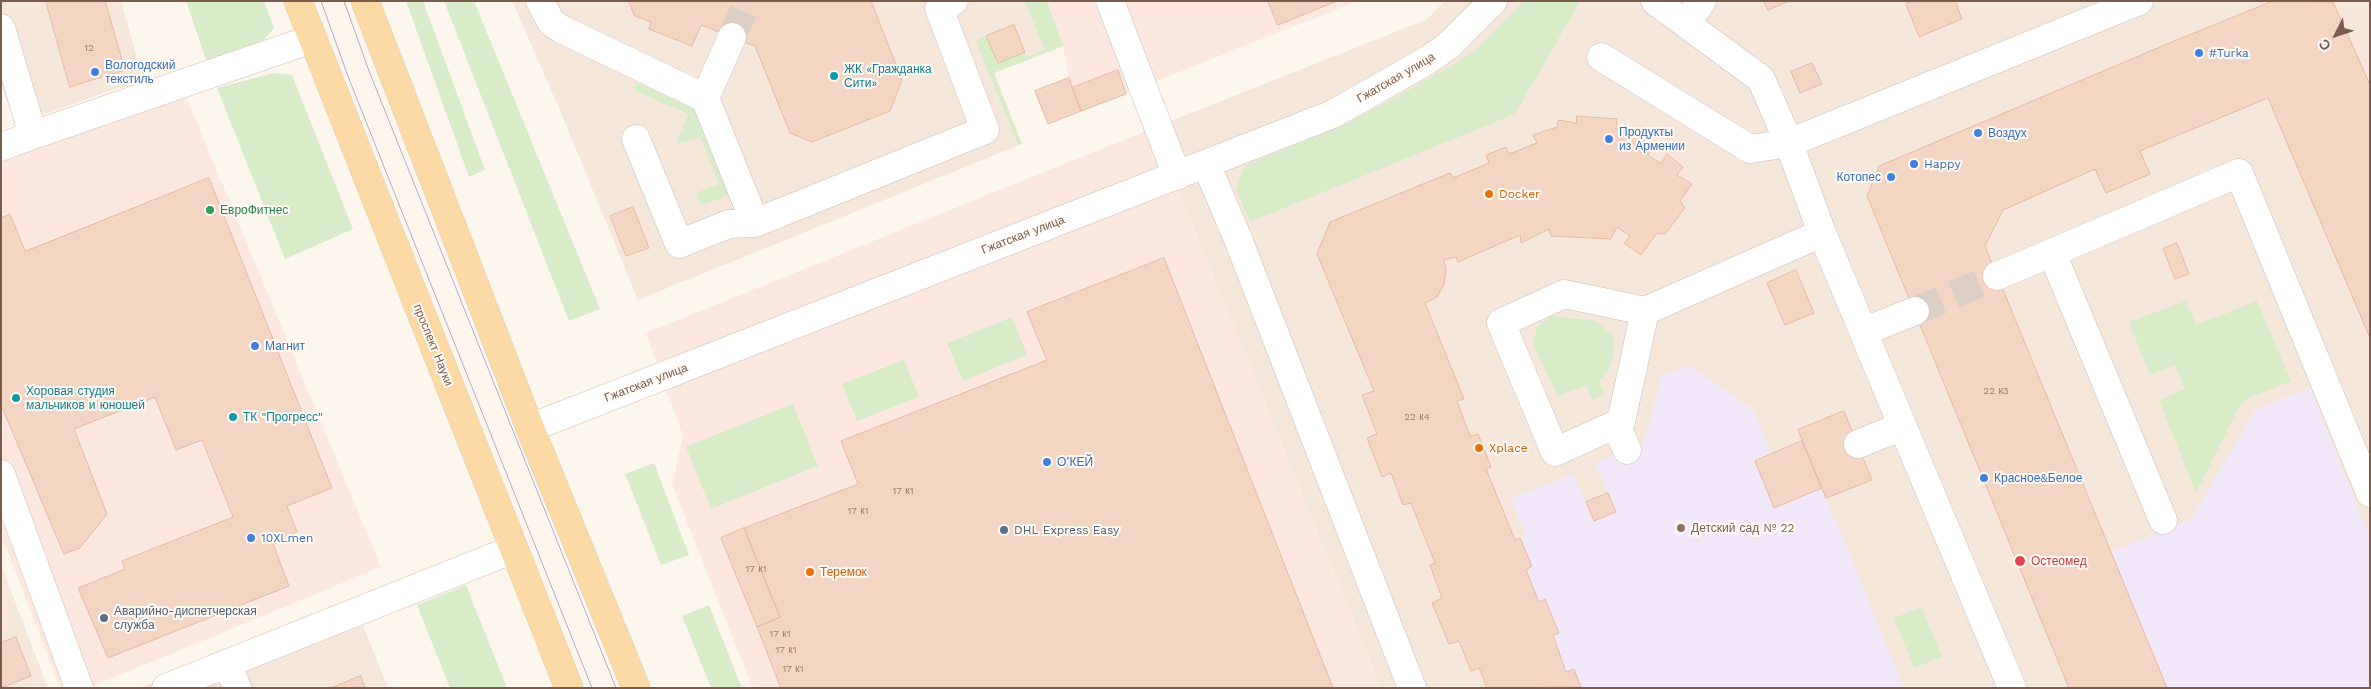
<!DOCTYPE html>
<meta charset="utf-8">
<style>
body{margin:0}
#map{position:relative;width:2371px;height:689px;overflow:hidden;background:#fdf6ec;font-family:"Work Sans",sans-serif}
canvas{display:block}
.frame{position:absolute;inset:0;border:2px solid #7a5c4d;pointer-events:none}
.north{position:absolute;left:2311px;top:10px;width:50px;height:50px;-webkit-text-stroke:4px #fffaf3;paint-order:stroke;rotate:229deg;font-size:14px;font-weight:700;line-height:20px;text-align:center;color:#7a5c4d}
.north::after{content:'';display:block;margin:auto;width:18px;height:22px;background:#7a5c4d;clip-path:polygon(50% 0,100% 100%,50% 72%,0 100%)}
</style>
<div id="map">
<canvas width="2371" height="689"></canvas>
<div class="frame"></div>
<div class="north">С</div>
</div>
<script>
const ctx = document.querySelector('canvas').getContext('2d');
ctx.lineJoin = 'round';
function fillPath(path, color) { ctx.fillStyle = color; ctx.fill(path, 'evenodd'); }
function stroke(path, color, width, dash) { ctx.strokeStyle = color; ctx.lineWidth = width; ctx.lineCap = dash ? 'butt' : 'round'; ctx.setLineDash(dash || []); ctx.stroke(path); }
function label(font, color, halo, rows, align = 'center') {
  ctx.font = font + ' "Work Sans",sans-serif'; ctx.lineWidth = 4; ctx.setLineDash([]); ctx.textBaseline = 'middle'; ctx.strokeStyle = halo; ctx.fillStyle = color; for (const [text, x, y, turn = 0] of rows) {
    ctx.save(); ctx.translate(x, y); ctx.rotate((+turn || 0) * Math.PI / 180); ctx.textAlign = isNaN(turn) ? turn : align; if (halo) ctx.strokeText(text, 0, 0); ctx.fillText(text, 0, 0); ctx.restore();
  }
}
fillPath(new Path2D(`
 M1 1H121L143 79 42 115 11 113 1 83Z
 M512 1H1047L1063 46 994 73 1022 144 638 300 559 108Z
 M1444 1H2370V688H1381L1153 128 1428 19Z
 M1 565 48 688H1Z
 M352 598 388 688H140Z`), '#f5e8da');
fillPath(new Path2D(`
 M1047 1H1358L1081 111 1069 78 1063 46Z
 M183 89 381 567 88 688H60L1 534V139Z
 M1153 128 1381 688H753L672 484 683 436 646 333Z`), '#fde8e0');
fillPath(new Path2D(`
 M1688 365 1754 410 1771 455 1822 488 1904 688H1579L1581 687 1574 670 1566 672 1553 635 1559 632 1545 599 1539 602 1526 570 1532 566 1520 538 1526 535 1511 498 1573 474 1594 521 1616 512 1595 463 1645 442 1661 376Z
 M2310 388 2370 538V688H2167L2111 552 2191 519 2256 409Z`), '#f3e8fa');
fillPath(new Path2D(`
 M186 1H264L274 28 263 41 206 60Z
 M406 1H423L485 170 469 177Z
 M444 1H474L600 309 569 321Z
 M1025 1H1047L1063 46 994 73 1022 144 1018 145 976 41 986 36 998 63 1025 52 1027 57 1045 50Z
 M1524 1H1580L1515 114 1250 222 1236 189 1245 166 1352 121 1448 68 1477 49Z
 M274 73 292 75 353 229 285 259 217 88Z
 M637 83 691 107 700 116 733 194 701 205 696 193 719 184 700 137 676 144 688 114 634 90Z
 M2186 301 2196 325 2257 301 2291 381 2242 401 2196 493 2159 400 2185 389 2175 365 2150 375 2129 322Z
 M1551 316 1596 321 1613 336C1614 351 1614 371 1599 380L1605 395 1593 400 1586 385 1558 396 1533 344 1537 327Z
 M1012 317 1027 355 963 381 947 343Z
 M904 360 919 397 857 421 842 384Z
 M793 404 818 466 711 509 686 447Z
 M654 463 689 555 661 565 625 474Z
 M466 585 507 688H450L417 605Z
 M709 605 742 688H711L682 616Z
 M1921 607 1942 657 1914 668 1894 618Z`), '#d8ecc9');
const building = new Path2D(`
 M46 1H105L125 70 70 87Z
 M629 1H871L902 80 890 111 812 142 790 133 755 46 701 25 692 46 649 29 651 22 635 16Z
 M1268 1H1337L1278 25Z
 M1764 1H1789L1768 10Z
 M1912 1H1955L1962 19 1919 37 1906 4Z
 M2273 1 2333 2 2370 85V338L2268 98 2140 151 2150 174 2106 193 2095 169 2003 210 1985 246 2167 688H2069L1867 196 1879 166 2167 44Z
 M1014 25 1025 52 998 63 986 36Z
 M1812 63 1822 84 1800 93 1791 72Z
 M1118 70 1126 94 1081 111 1072 88Z
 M1069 78 1081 111 1048 124 1035 91Z
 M1577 116 1617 119 1616 129H1635L1634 135 1653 146 1648 155 1661 164 1667 154 1683 167 1677 175 1692 184 1680 201 1685 208 1665 234 1657 233 1641 255 1624 243 1630 236 1617 227 1611 239 1551 236 1549 229 1521 243 1520 235 1458 262 1456 257 1444 260 1446 270 1444 285 1437 297 1425 303 1464 399 1457 401 1470 436 1478 434 1491 467 1486 469 1515 540 1520 538 1532 566 1526 570 1539 602 1545 599 1559 633 1553 635 1566 672 1574 669 1581 687 1487 688 1479 668 1471 671 1459 641 1449 644 1432 603 1442 598 1430 565 1435 563 1411 503 1403 505 1391 473 1382 477 1367 438 1377 434 1362 395 1374 391 1317 254 1330 222 1450 173 1453 178 1489 163 1486 155 1506 147 1509 154 1537 143 1533 135 1557 127 1558 120 1576 123Z
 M209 178 332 488 287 506 297 532 272 541 289 586 108 658 78 588 125 569 122 561 233 517 202 440 176 450 155 397 74 429 107 514 80 548 64 554 1 405V218L10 214 25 251Z
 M633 207 649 248 626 256 610 216Z
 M2177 243 2189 274 2175 279 2163 249Z
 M1164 258 1333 688H781L757 627 780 617 744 528 858 484 841 441 1047 360 1027 312Z
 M1796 270 1814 313 1785 325 1767 283Z
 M1844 411 1872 480 1826 498 1798 430Z
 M1802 441 1822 488 1774 508 1755 461Z
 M1608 493 1616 512 1594 521 1586 502Z
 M744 528 780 617 757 627 721 538Z
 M16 637 31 676 1 688V643Z
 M361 676 365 688H331Z`);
fillPath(building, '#f3d5c3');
stroke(building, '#e6bba3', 1);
stroke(new Path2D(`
 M732 37 748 1
 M1915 311 1997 276`), '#dcd0c4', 28, [28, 14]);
const minor = new Path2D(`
 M540 1 551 22 561 29 705 98 755 223 985 130 939 8 954 1
 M1110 1 1177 176
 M1655 1 1761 79 1789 143 1822 233 2012 688
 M1686 23 1702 1
 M1 28 33 135 312 39
 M1601 57 1750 149 1789 143 2139 1
 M705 98 732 37
 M636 139 679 244 729 224 755 223
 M1 147 33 135
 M1206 164 1238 239 1412 688
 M2052 253 2163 520
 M1997 276 2239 173 2370 493
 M1645 311 1621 422 1555 452 1501 323 1564 294 1645 311 1822 233
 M1865 331 1915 311
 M1616 425 1627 450
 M530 428 1333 114 1428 60 1448 46 1493 1
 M1858 444 1903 426
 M1 474 79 688
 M227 663 237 688
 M166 688 514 549`);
const major = new Path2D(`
 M298 1 569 688
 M365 1 530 428 636 688`);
stroke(minor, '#d1beb0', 29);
stroke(major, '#dad1cd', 29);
stroke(minor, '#fff', 28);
stroke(major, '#fbd9a5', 28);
stroke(new Path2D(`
 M321 1 349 79 592 688
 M344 1 369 71 616 688`), '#b9a8c9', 1);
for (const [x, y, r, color] of [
 [2199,53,5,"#3f7fe0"],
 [95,72,5,"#3f7fe0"],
 [834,76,5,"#0f9aa8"],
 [1978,133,5,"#3f7fe0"],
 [1609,139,5,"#3f7fe0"],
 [1914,164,5,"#3f7fe0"],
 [1891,177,5,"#3f7fe0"],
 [1489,194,5,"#e8710a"],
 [210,210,5,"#2e9e5b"],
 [255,346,5,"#3f7fe0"],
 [16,398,5,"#0f9aa8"],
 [233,417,5,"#0f9aa8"],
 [1479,448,5,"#e8710a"],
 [1047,462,5,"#3f7fe0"],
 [1984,478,5,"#3f7fe0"],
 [1681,528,5,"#8d6e63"],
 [1004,530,5,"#5c6f8a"],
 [251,538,5,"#3f7fe0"],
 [2020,561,6,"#e0444e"],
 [810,572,5,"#e8710a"],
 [104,618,5,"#5c6f8a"]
]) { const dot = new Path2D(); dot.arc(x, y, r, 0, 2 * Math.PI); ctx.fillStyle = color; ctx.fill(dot); stroke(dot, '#fffaf3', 2); }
label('10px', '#987a6a', null, [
 ["12",89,48],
 ["22 к3",1996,391],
 ["22 к4",1417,417],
 ["17 к1",903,491],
 ["17 к1",858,511],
 ["17 к1",756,569],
 ["17 к1",780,634],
 ["17 к1",786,650],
 ["17 к1",793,669]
]);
label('12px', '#366cbe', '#fffaf3', [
 ["#Turka",2209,53],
 ["Вологодский",105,65],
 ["текстиль",105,79],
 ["Продукты",1619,132],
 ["из Армении",1619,146],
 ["Воздух",1988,133],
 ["Happy",1924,164],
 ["Котопес",1881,177,"right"],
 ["Магнит",265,346],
 ["О’КЕЙ",1057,462],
 ["Красное&Белое",1994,478],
 ["10XLmen",261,538]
], 'left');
label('12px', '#0d838f', '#fffaf3', [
 ["ЖК «Гражданка",844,69],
 ["Сити»",844,83],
 ["Хоровая студия",26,391],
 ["мальчиков и юношей",26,405],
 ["ТК \"Прогресс\"",243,417]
], 'left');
label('12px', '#7a5c4d', '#fffaf3', [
 ["Гжатская улица",1396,78,-30],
 ["Гжатская улица",1023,235,-21],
 ["проспект Науки",433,345,68],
 ["Гжатская улица",646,383,-21]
]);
label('12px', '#c56008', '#fffaf3', [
 ["Docker",1499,194],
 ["Xplace",1489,448],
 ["Теремок",820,572]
], 'left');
label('12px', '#27864d', '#fffaf3', [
 ["ЕвроФитнес",220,210]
], 'left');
label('12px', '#785e54', '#fffaf3', [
 ["Детский сад № 22",1691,528]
], 'left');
label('12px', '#4e5e75', '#fffaf3', [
 ["DHL Express Easy",1014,530],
 ["Аварийно-диспетчерская",114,611],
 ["служба",114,625]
], 'left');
label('12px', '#be3a42', '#fffaf3', [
 ["Остеомед",2031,561]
], 'left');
</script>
